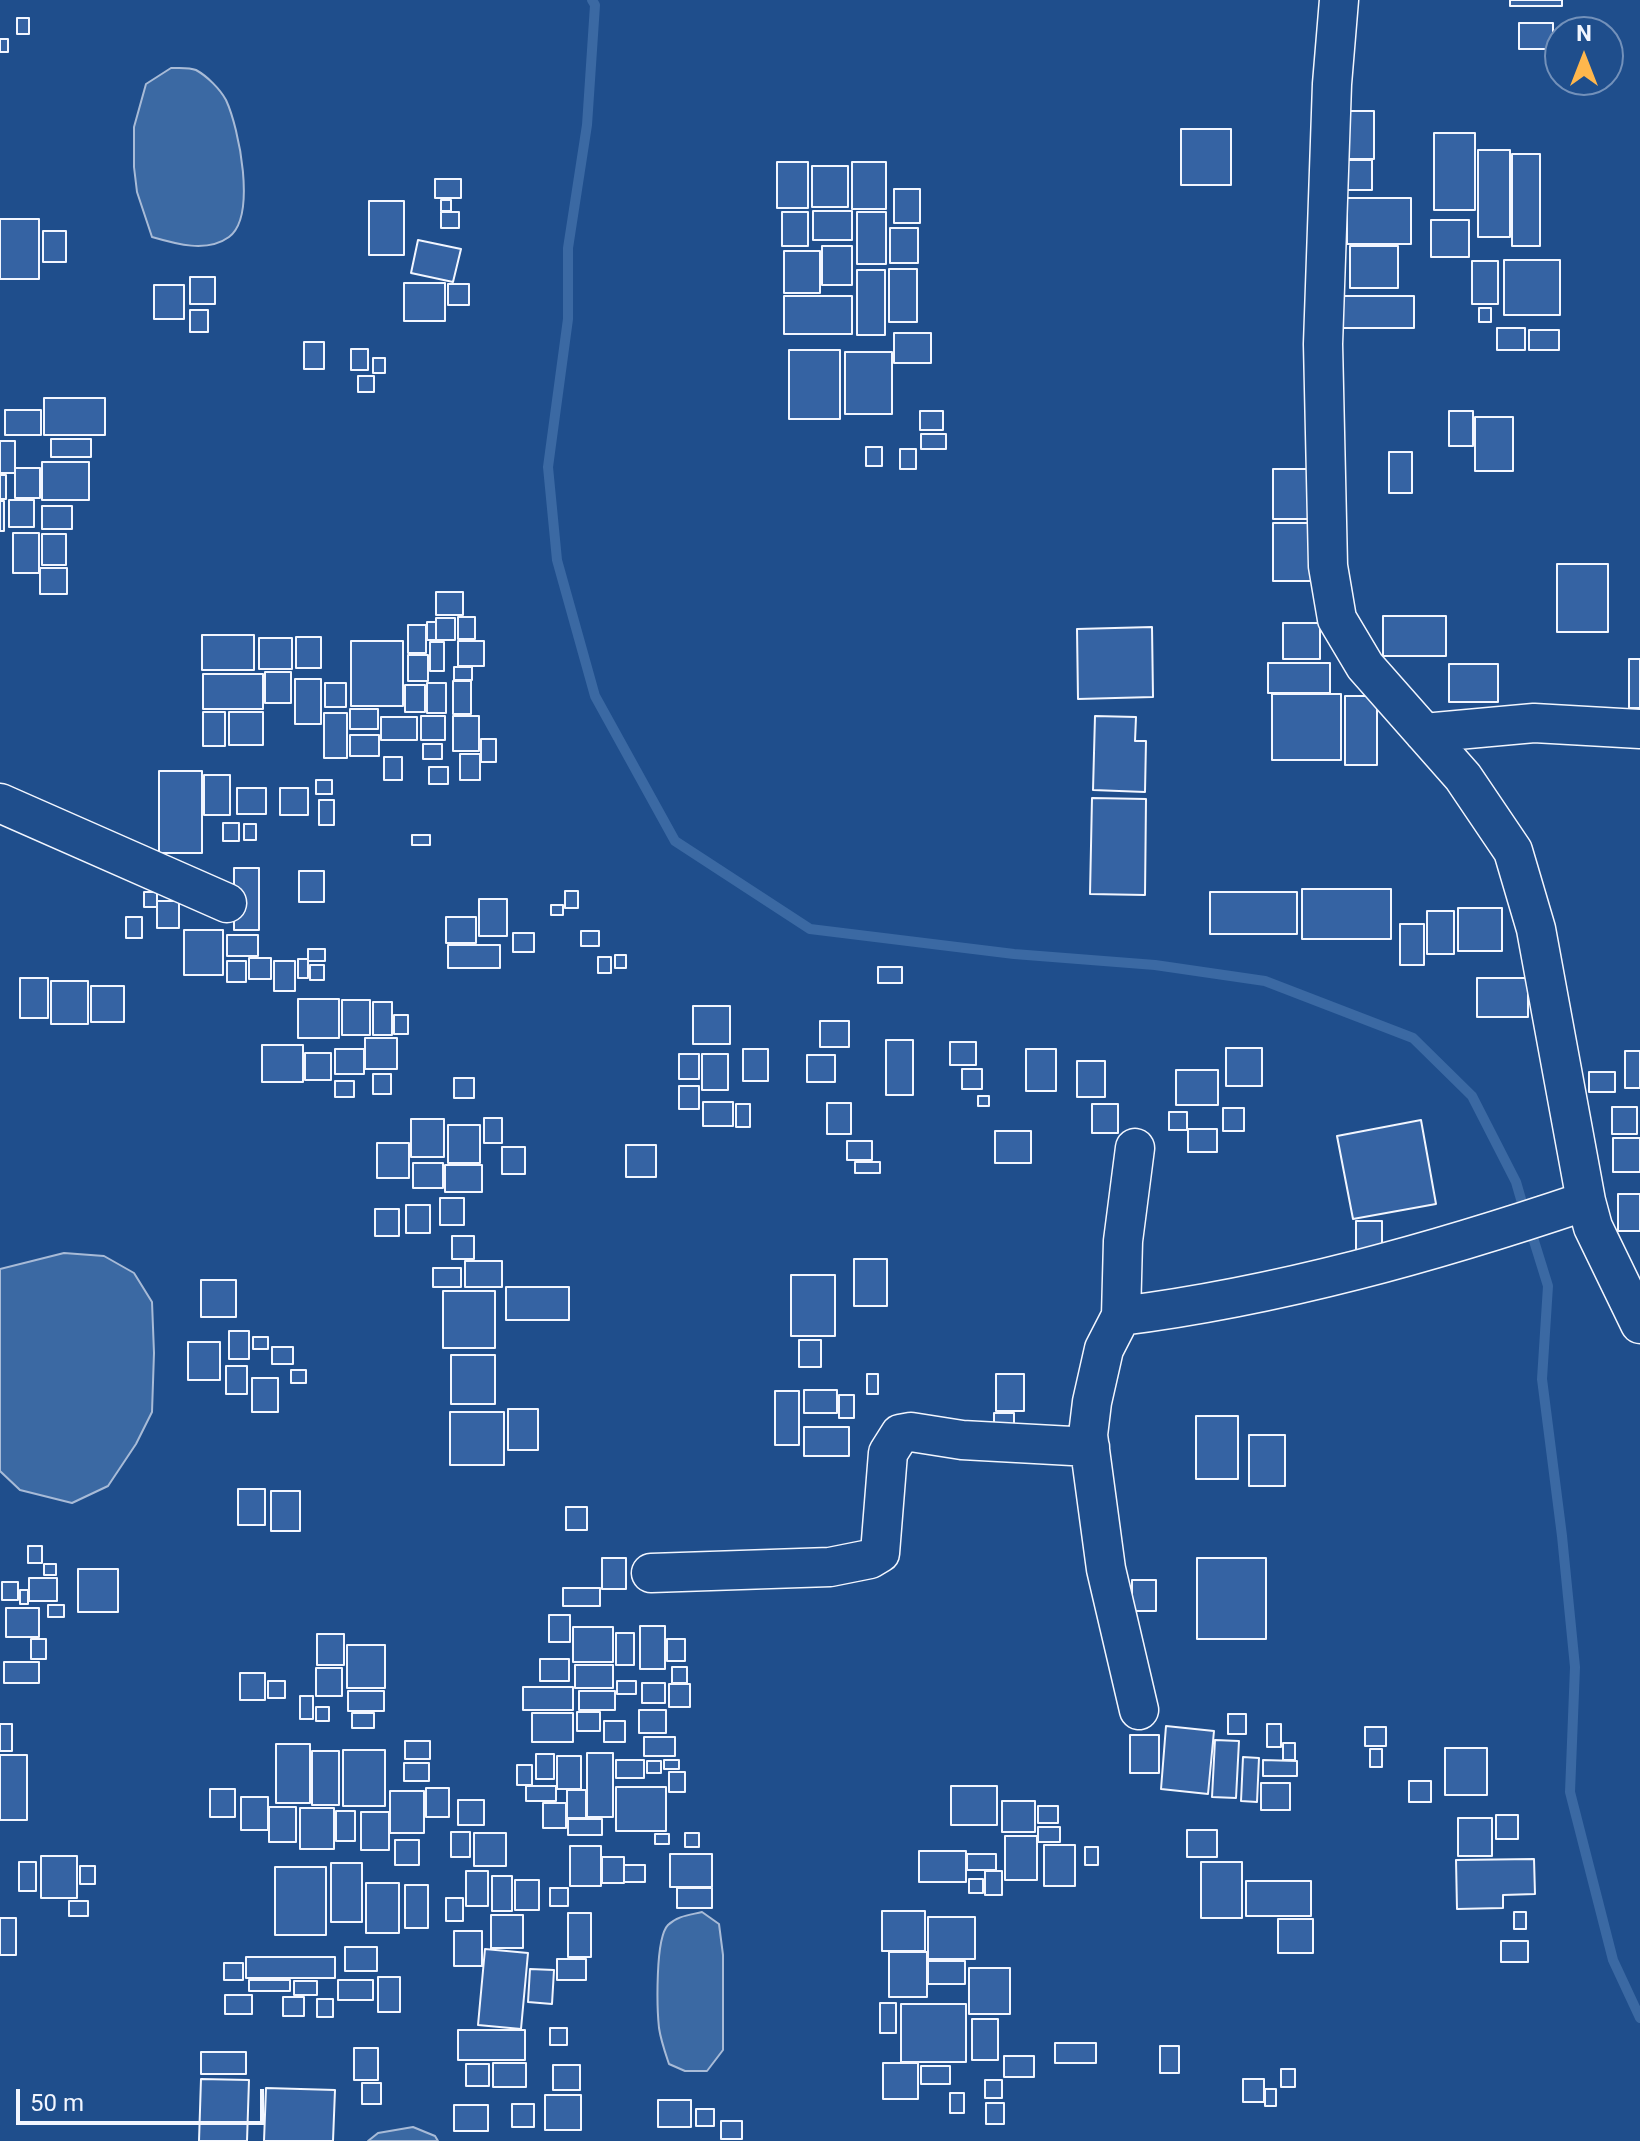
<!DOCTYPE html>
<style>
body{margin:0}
#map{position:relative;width:1640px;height:2141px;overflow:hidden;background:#1f4e8c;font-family:Roboto,sans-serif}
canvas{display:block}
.north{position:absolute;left:1544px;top:16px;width:80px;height:80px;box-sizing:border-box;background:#1f4e8c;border:2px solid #7391ba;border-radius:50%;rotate:0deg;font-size:22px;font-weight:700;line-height:32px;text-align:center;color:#f2f6ff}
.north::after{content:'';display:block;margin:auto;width:28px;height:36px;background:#ffb74d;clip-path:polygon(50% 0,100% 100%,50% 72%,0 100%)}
.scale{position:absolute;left:16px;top:2089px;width:248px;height:36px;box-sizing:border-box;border:4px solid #f2f6ff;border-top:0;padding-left:10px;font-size:24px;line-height:28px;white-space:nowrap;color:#f2f6ff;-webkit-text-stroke:6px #1f4e8c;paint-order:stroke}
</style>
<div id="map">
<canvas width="1640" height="2141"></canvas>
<div class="north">N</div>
<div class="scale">50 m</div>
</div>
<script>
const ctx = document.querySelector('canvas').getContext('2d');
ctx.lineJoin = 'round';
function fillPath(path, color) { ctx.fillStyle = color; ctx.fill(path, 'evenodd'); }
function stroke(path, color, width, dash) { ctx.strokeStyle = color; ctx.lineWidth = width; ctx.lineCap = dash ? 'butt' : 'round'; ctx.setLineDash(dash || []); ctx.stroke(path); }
const water = new Path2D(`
 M171 68C179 68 189 67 196 70 207 76 220 89 226 100 239 128 257 216 229 237 207 253 176 244 152 237L137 192 134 167V127L146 84Z
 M64 1253 104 1256 134 1273 152 1302 154 1353 152 1412 136 1444 108 1486 72 1503 20 1490 0 1471V1269Z
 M702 1912 719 1924 723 1955V2050L707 2071H685L669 2064C665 2052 661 2041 659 2028 657 2009 655 1938 668 1925 677 1916 690 1915 702 1912Z
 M413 2127 435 2136 438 2141H368L378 2133Z`);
fillPath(water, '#3b69a3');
stroke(water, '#a8bbd7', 2);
stroke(new Path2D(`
 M592 0 595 5 587 125 568 248V319L548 467 557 560 595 696 675 841 810 929 1014 954 1155 965 1265 981 1413 1038 1472 1096 1516 1182 1525 1213
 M1530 1228 1548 1286 1542 1379 1562 1536 1575 1667 1570 1792 1613 1960 1640 2018`), '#3b69a3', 10);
const building = new Path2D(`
 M1510 0H1562V6H1510Z
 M17 18H29V34H17Z
 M1519 23H1553V49H1519Z
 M0 39H8V52H0Z
 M1343 111H1374V159H1343Z
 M1181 129H1231V185H1181Z
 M1434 133H1475V210H1434Z
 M1478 150H1510V237H1478Z
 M1512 154H1540V246H1512Z
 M1344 160H1372V190H1344Z
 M777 162H808V208H777Z
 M852 162H886V209H852Z
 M812 166H848V207H812Z
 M435 179H461V198H435Z
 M894 189H920V223H894Z
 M1347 198H1411V244H1347Z
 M441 200H451V211H441Z
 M369 201H404V255H369Z
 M813 211H852V240H813Z
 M441 212H459V228H441Z
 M782 212H808V246H782Z
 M857 212H886V264H857Z
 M0 219H39V279H0Z
 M1431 220H1469V257H1431Z
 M890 228H918V263H890Z
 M43 231H66V262H43Z
 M418 240 461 249 453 282 411 273Z
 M822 246H852V285H822Z
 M1350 246H1398V288H1350Z
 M784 251H820V293H784Z
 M1504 260H1560V315H1504Z
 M1472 261H1498V304H1472Z
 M889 269H917V322H889Z
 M857 270H885V335H857Z
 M190 277H215V304H190Z
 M404 283H445V321H404Z
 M448 284H469V305H448Z
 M154 285H184V319H154Z
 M784 296H852V334H784Z
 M1341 296H1414V328H1341Z
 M1479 308H1491V322H1479Z
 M190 310H208V332H190Z
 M1497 328H1525V350H1497Z
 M1529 330H1559V350H1529Z
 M894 333H931V363H894Z
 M304 342H324V369H304Z
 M351 349H368V370H351Z
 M789 350H840V419H789Z
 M845 352H892V414H845Z
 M373 358H385V373H373Z
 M358 376H374V392H358Z
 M44 398H105V435H44Z
 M5 410H41V435H5Z
 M920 411H943V430H920Z
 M1449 411H1473V446H1449Z
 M1475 417H1513V471H1475Z
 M921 434H946V449H921Z
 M51 439H91V457H51Z
 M0 441H15V473H0Z
 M866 447H882V466H866Z
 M900 449H916V469H900Z
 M1389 452H1412V493H1389Z
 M42 462H89V500H42Z
 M15 468H40V498H15Z
 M1273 469H1313V519H1273Z
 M0 475H6V499H0Z
 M9 500H34V527H9Z
 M0 501H4V531H0Z
 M42 506H72V529H42Z
 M1273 523H1317V581H1273Z
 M13 533H39V573H13Z
 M42 534H66V565H42Z
 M1557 564H1608V632H1557Z
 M40 568H67V594H40Z
 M436 592H463V615H436Z
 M1383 616H1446V656H1383Z
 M458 617H475V639H458Z
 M436 618H455V640H436Z
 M427 622H436V640H427Z
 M1283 623H1320V659H1283Z
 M408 625H426V653H408Z
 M1152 627 1153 697 1078 699 1077 629Z
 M202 635H254V670H202Z
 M296 637H321V668H296Z
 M259 638H292V669H259Z
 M351 641H403V706H351Z
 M458 641H484V666H458Z
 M430 642H444V671H430Z
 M408 655H428V681H408Z
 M1629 659H1640V708H1629Z
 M1268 663H1330V693H1268Z
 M1449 664H1498V702H1449Z
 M454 667H472V680H454Z
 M265 672H291V703H265Z
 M203 674H263V709H203Z
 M295 679H321V724H295Z
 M453 681H471V714H453Z
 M325 683H346V707H325Z
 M427 683H446V713H427Z
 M405 685H425V712H405Z
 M1272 694H1341V760H1272Z
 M1345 696H1377V765H1345Z
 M350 709H378V729H350Z
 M203 712H225V746H203Z
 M229 712H263V745H229Z
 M324 713H347V758H324Z
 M421 716H445V740H421Z
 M453 716H479V751H453Z
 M1095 716 1136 717 1135 741H1146L1145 792 1093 790Z
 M381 717H417V740H381Z
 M350 735H379V756H350Z
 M481 739H496V762H481Z
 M423 744H442V759H423Z
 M460 754H480V780H460Z
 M384 757H402V780H384Z
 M429 767H448V784H429Z
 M159 771H202V853H159Z
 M204 775H230V815H204Z
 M316 780H332V794H316Z
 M237 788H266V814H237Z
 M280 788H308V815H280Z
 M1092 798 1146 799 1145 895 1090 894Z
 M319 800H334V825H319Z
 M223 823H239V841H223Z
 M244 824H256V840H244Z
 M412 835H430V845H412Z
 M234 868H259V930H234Z
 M299 871H324V902H299Z
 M1302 889H1391V939H1302Z
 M565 891H578V908H565Z
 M144 892H157V907H144Z
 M1210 892H1297V934H1210Z
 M479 899H507V936H479Z
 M157 901H179V928H157Z
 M551 905H563V915H551Z
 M1458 908H1502V951H1458Z
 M1427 911H1454V954H1427Z
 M126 917H142V938H126Z
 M446 917H476V943H446Z
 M1400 924H1424V965H1400Z
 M184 930H223V975H184Z
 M581 931H599V946H581Z
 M513 933H534V952H513Z
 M227 935H258V956H227Z
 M448 945H500V968H448Z
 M308 949H325V961H308Z
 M615 955H626V968H615Z
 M598 957H611V973H598Z
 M249 958H271V979H249Z
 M298 959H308V978H298Z
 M227 961H246V982H227Z
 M274 961H295V991H274Z
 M310 965H324V980H310Z
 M878 967H902V983H878Z
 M20 978H48V1018H20Z
 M1477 978H1528V1017H1477Z
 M51 981H88V1024H51Z
 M91 986H124V1022H91Z
 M298 999H339V1038H298Z
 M342 1000H370V1035H342Z
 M373 1002H392V1035H373Z
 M693 1006H730V1044H693Z
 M394 1015H408V1034H394Z
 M820 1021H849V1047H820Z
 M365 1038H397V1069H365Z
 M886 1040H913V1095H886Z
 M950 1042H976V1065H950Z
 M262 1045H303V1082H262Z
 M1226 1048H1262V1086H1226Z
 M335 1049H364V1074H335Z
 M743 1049H768V1081H743Z
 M1026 1049H1056V1091H1026Z
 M1625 1051H1640V1088H1625Z
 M305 1053H331V1080H305Z
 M679 1054H699V1079H679Z
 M702 1054H728V1090H702Z
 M807 1055H835V1082H807Z
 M1077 1061H1105V1097H1077Z
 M962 1069H982V1089H962Z
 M1176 1070H1218V1105H1176Z
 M1589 1072H1615V1092H1589Z
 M373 1074H391V1094H373Z
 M454 1078H474V1098H454Z
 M335 1081H354V1097H335Z
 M679 1086H699V1109H679Z
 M978 1096H989V1106H978Z
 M703 1102H733V1126H703Z
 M827 1103H851V1134H827Z
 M736 1104H750V1127H736Z
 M1092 1104H1118V1133H1092Z
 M1612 1107H1637V1134H1612Z
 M1223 1108H1244V1131H1223Z
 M1169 1112H1187V1130H1169Z
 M484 1118H502V1143H484Z
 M411 1119H444V1157H411Z
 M1421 1120 1436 1204 1353 1219 1337 1136Z
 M448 1125H480V1163H448Z
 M1188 1129H1217V1152H1188Z
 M995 1131H1031V1163H995Z
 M1613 1138H1640V1172H1613Z
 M847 1141H872V1160H847Z
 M377 1143H409V1178H377Z
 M626 1145H656V1177H626Z
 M502 1147H525V1174H502Z
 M855 1162H880V1173H855Z
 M413 1163H443V1188H413Z
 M445 1165H482V1192H445Z
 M1618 1194H1640V1231H1618Z
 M440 1198H464V1225H440Z
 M406 1205H430V1233H406Z
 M375 1209H399V1236H375Z
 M1356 1221H1382V1251H1356Z
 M452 1236H474V1259H452Z
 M854 1259H887V1306H854Z
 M465 1261H502V1287H465Z
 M433 1268H461V1287H433Z
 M791 1275H835V1336H791Z
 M201 1280H236V1317H201Z
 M506 1287H569V1320H506Z
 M443 1291H495V1348H443Z
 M229 1331H249V1359H229Z
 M253 1337H268V1349H253Z
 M799 1340H821V1367H799Z
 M188 1342H220V1380H188Z
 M272 1347H293V1364H272Z
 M451 1355H495V1404H451Z
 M226 1366H247V1394H226Z
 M291 1370H306V1383H291Z
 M867 1374H878V1394H867Z
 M996 1374H1024V1411H996Z
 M252 1378H278V1412H252Z
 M804 1390H837V1413H804Z
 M775 1391H799V1445H775Z
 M839 1395H854V1418H839Z
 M508 1409H538V1450H508Z
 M450 1412H504V1465H450Z
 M994 1413H1014V1436H994Z
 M1196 1416H1238V1479H1196Z
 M804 1427H849V1456H804Z
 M1249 1435H1285V1486H1249Z
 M238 1489H265V1525H238Z
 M271 1491H300V1531H271Z
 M566 1507H587V1530H566Z
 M28 1546H42V1563H28Z
 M602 1558H626V1589H602Z
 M1197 1558H1266V1639H1197Z
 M44 1564H56V1575H44Z
 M78 1569H118V1612H78Z
 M29 1578H57V1601H29Z
 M1132 1580H1156V1611H1132Z
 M2 1582H18V1600H2Z
 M563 1588H600V1606H563Z
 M20 1590H28V1604H20Z
 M48 1605H64V1617H48Z
 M6 1608H39V1637H6Z
 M549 1615H570V1642H549Z
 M640 1626H665V1669H640Z
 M573 1627H613V1662H573Z
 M616 1633H634V1665H616Z
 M317 1634H344V1665H317Z
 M31 1639H46V1659H31Z
 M667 1639H685V1661H667Z
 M347 1645H385V1688H347Z
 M540 1659H569V1681H540Z
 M4 1662H39V1683H4Z
 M575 1665H613V1688H575Z
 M672 1667H687V1683H672Z
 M316 1668H342V1696H316Z
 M240 1673H265V1700H240Z
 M268 1681H285V1698H268Z
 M617 1681H636V1694H617Z
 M642 1683H665V1703H642Z
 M669 1684H690V1707H669Z
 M523 1687H573V1710H523Z
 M348 1691H384V1711H348Z
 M579 1691H615V1710H579Z
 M300 1696H313V1719H300Z
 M316 1707H329V1721H316Z
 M639 1710H666V1733H639Z
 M577 1712H600V1731H577Z
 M352 1713H374V1728H352Z
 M532 1713H573V1742H532Z
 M1228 1714H1246V1734H1228Z
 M604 1721H625V1742H604Z
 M0 1724H12V1751H0Z
 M1267 1724H1281V1747H1267Z
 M1166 1726 1214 1731 1208 1794 1161 1789Z
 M1365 1727H1386V1746H1365Z
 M1130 1735H1159V1773H1130Z
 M644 1737H675V1756H644Z
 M1215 1740 1239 1741 1236 1798 1212 1797Z
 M405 1741H430V1759H405Z
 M1283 1743H1295V1760H1283Z
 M276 1744H310V1803H276Z
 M1445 1748H1487V1795H1445Z
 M1370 1749H1382V1767H1370Z
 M343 1750H385V1806H343Z
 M312 1751H339V1805H312Z
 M587 1753H613V1817H587Z
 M536 1754H554V1779H536Z
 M0 1755H27V1820H0Z
 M557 1756H581V1789H557Z
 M1243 1757 1259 1758 1257 1802 1241 1801Z
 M616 1760H644V1778H616Z
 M664 1760H679V1769H664Z
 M1263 1760 1297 1761V1776H1263Z
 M647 1761H661V1773H647Z
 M404 1763H429V1781H404Z
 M517 1765H532V1785H517Z
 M669 1772H685V1792H669Z
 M1409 1781H1431V1802H1409Z
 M1261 1783H1290V1810H1261Z
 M526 1786H556V1801H526Z
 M951 1786H997V1825H951Z
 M616 1787H666V1831H616Z
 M426 1788H449V1817H426Z
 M210 1789H235V1817H210Z
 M567 1790H586V1818H567Z
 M390 1791H424V1833H390Z
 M241 1797H268V1830H241Z
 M458 1800H484V1825H458Z
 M1002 1801H1035V1832H1002Z
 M543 1803H566V1828H543Z
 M1038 1806H1058V1823H1038Z
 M269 1807H296V1842H269Z
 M300 1808H334V1849H300Z
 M336 1811H355V1841H336Z
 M361 1812H389V1850H361Z
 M1496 1815H1518V1839H1496Z
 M1458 1818H1492V1856H1458Z
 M568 1819H602V1835H568Z
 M1038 1827H1060V1842H1038Z
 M1187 1830H1217V1857H1187Z
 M451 1832H470V1857H451Z
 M474 1833H506V1866H474Z
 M685 1833H699V1847H685Z
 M655 1834H669V1844H655Z
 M1005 1836H1037V1880H1005Z
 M395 1840H419V1865H395Z
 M1044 1845H1075V1886H1044Z
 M570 1846H601V1886H570Z
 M1085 1847H1098V1865H1085Z
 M919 1851H966V1882H919Z
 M670 1854H712V1887H670Z
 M967 1854H996V1870H967Z
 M41 1856H77V1898H41Z
 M602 1857H624V1883H602Z
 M1534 1859 1535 1894 1503 1895V1908L1457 1909 1456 1860Z
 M19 1862H36V1891H19Z
 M1201 1862H1242V1918H1201Z
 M331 1863H362V1922H331Z
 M624 1865H645V1882H624Z
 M80 1866H95V1884H80Z
 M275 1867H326V1935H275Z
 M466 1871H488V1906H466Z
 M985 1871H1002V1895H985Z
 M492 1876H512V1911H492Z
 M969 1879H983V1893H969Z
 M515 1880H539V1910H515Z
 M1246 1881H1311V1916H1246Z
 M366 1883H399V1933H366Z
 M405 1885H428V1928H405Z
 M550 1888H568V1906H550Z
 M677 1888H712V1908H677Z
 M446 1898H463V1921H446Z
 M69 1901H88V1916H69Z
 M882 1911H925V1951H882Z
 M1514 1912H1526V1929H1514Z
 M568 1913H591V1957H568Z
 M491 1915H523V1948H491Z
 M928 1917H975V1959H928Z
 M0 1918H16V1955H0Z
 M1278 1919H1313V1953H1278Z
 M454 1931H482V1966H454Z
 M1501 1941H1528V1962H1501Z
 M345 1947H377V1971H345Z
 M485 1949 528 1953 521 2029 478 2025Z
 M889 1952H927V1997H889Z
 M246 1957H335V1978H246Z
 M557 1959H586V1980H557Z
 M928 1961H965V1984H928Z
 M224 1963H243V1980H224Z
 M969 1968H1010V2014H969Z
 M530 1969 554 1970 552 2004 528 2002Z
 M378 1977H400V2012H378Z
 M249 1980H290V1991H249Z
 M338 1980H373V2000H338Z
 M294 1981H317V1995H294Z
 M225 1995H252V2014H225Z
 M283 1997H304V2016H283Z
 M317 1999H333V2017H317Z
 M880 2003H896V2033H880Z
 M901 2004H966V2062H901Z
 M972 2019H998V2060H972Z
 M550 2028H567V2045H550Z
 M458 2030H525V2060H458Z
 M1055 2043H1096V2063H1055Z
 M1160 2046H1179V2073H1160Z
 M354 2048H378V2080H354Z
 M201 2052H246V2074H201Z
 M1004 2056H1034V2077H1004Z
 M493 2063H526V2087H493Z
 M883 2063H918V2099H883Z
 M466 2064H489V2086H466Z
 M553 2065H580V2090H553Z
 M921 2066H950V2084H921Z
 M1281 2069H1295V2087H1281Z
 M201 2079 249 2080 247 2141H199Z
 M1243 2079H1264V2102H1243Z
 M985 2080H1002V2098H985Z
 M362 2083H381V2104H362Z
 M266 2088 335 2090 333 2141H264Z
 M1265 2089H1276V2106H1265Z
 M950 2093H964V2113H950Z
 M545 2095H581V2130H545Z
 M658 2100H691V2127H658Z
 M986 2103H1004V2124H986Z
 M512 2104H534V2127H512Z
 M454 2105H488V2131H454Z
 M696 2109H714V2126H696Z
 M721 2121H742V2139H721Z`);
fillPath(building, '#3563a3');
stroke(building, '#f2f6ff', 2);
const minor = new Path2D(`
 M1339 0 1332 84 1323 344 1328 566 1337 619 1365 666 1463 777 1513 851 1536 929 1586 1201 1593 1227 1640 1324
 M1424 733 1534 723 1640 729
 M0 803 227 903
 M1135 1148 1123 1241 1121 1316 1104 1349 1092 1402 1088 1435 1106 1569 1139 1710
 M1121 1316C1279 1296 1435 1252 1586 1201
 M651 1573 830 1567 870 1559 880 1553 888 1453 900 1434 911 1432 962 1440 1090 1447`);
stroke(minor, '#f2f6ff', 41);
stroke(minor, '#1f4e8c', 38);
</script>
